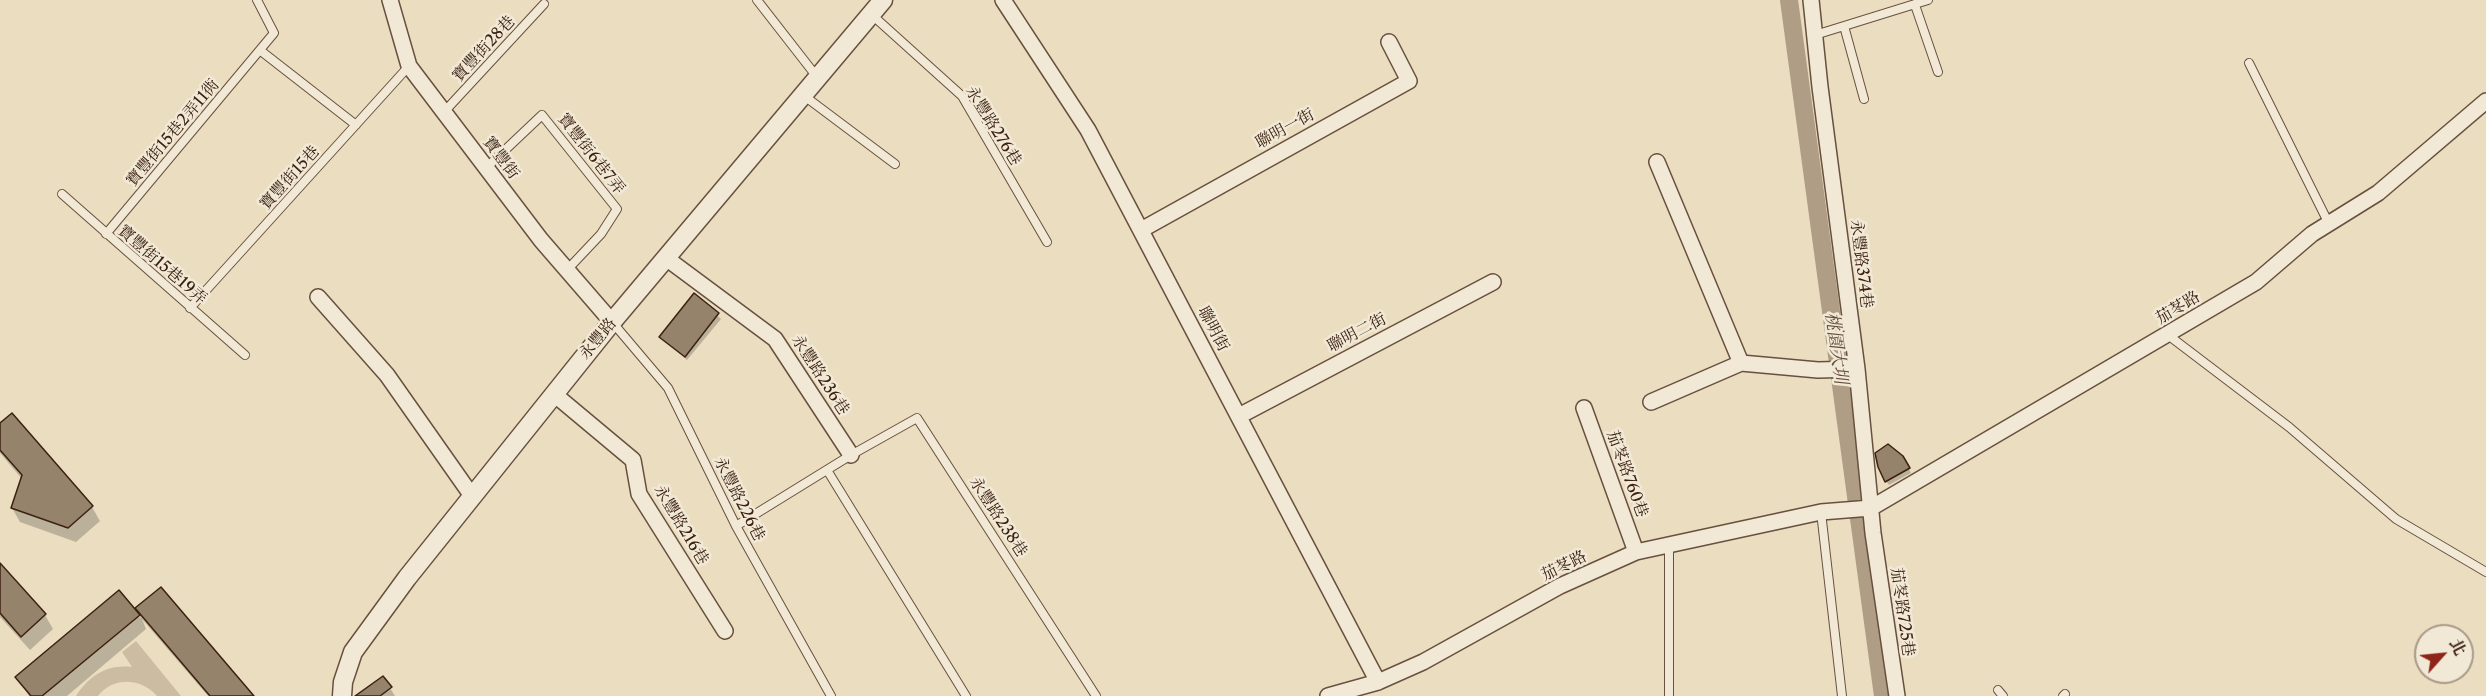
<!DOCTYPE html>
<meta charset="utf-8">
<style>
body{margin:0}
#map{position:relative;width:2486px;height:696px;overflow:hidden;background:#eaddc0;font-family:"Libre Caslon Text","Noto Serif TC",serif}
canvas{display:block}
.north{position:absolute;left:2414px;top:624px;width:60px;height:60px;box-sizing:border-box;background:#f1e9d6;border:2px solid #a99988;border-radius:50%;rotate:63deg;font-size:16px;font-weight:700;line-height:24px;text-align:center;color:#3c2112}
.north::after{content:'';display:block;margin:auto;width:21px;height:27px;background:#8f2418;clip-path:polygon(50% 0,100% 100%,50% 72%,0 100%)}
</style>
<div id="map">
<canvas width="2486" height="696"></canvas>
<div class="north">北</div>
</div>
<script>
const ctx = document.querySelector('canvas').getContext('2d');
ctx.lineJoin = 'round';
function fillPath(path, color) { ctx.fillStyle = color; ctx.fill(path, 'evenodd'); }
function stroke(path, color, width, dash) { ctx.strokeStyle = color; ctx.lineWidth = width; ctx.lineCap = dash ? 'butt' : 'round'; ctx.setLineDash(dash || []); ctx.stroke(path); }
function label(font, color, halo, rows, align = 'center') {
  ctx.font = font + ' "Libre Caslon Text","Noto Serif TC",serif'; ctx.lineWidth = 5; ctx.setLineDash([]); ctx.textBaseline = 'middle'; ctx.strokeStyle = halo; ctx.fillStyle = color; for (const [text, x, y, turn = 0] of rows) {
    ctx.save(); ctx.translate(x, y); ctx.rotate((+turn || 0) * Math.PI / 180); ctx.textAlign = isNaN(turn) ? turn : align; if (halo) ctx.strokeText(text, 0, 0); ctx.fillText(text, 0, 0); ctx.restore();
  }
}
fillPath(new Path2D(`
 M136 641 181 696H157C142 678 113 676 98 696H76C90 675 107 664 132 667L122 652Z`), '#ccbda2');
fillPath(new Path2D(`
 M694 295 721 319 687 360 661 337Z
 M0 425 92 507 100 521 76 542 20 522 12 508 22 479 0 453Z
 M1902 457 1911 473 1889 485 1886 481Z
 M0 565 45 615 53 629 30 650 0 617Z
 M119 592 141 619 137 609 252 696H208L142 619 146 629 67 696H29L17 677Z
 M390 688 395 696H361Z`), '#0003');
stroke(new Path2D(`
 M1789 0 1883 696`), '#af9d85', 18);
const building = new Path2D(`
 M694 293 719 313 685 357 659 337Z
 M12 413 93 506 68 528 11 508 22 475 0 450V423Z
 M1888 444 1903 456 1910 468 1885 482 1878 467 1875 453Z
 M0 563 46 614 21 637 0 613Z
 M161 587 254 696H210L135 608Z
 M119 590 140 615 42 696H31L15 677Z
 M383 676 392 687 380 696H355Z`);
fillPath(building, '#96836c');
stroke(building, '#3c2112', 1.5);
const service = new Path2D(`
 M757 0 817 77
 M1915 5 1938 72
 M871 14 962 96 1047 242
 M1844 26 1864 99
 M1815 35 1928 0
 M261 51 356 125
 M2249 63 2329 224
 M803 95 895 164
 M444 112 544 4
 M486 168 542 115 617 209 601 234 567 270
 M62 194 245 355
 M106 234 274 33 257 0
 M190 308 409 66
 M613 323 668 388 736 526 831 696
 M2168 335 2289 427 2396 519 2486 572
 M827 470 966 696
 M1821 512 1842 696
 M736 526 851 455 917 418 1096 696
 M1669 545V696
 M1998 690 2003 696
 M2063 696 2065 694`);
const minor = new Path2D(`
 M390 0 409 66 541 240 612 322
 M1003 0 1088 130 1378 682
 M1811 0 1820 87 1857 369 1873 533 1897 696
 M1657 162 1741 363 1818 370 1857 369
 M1141 230 1409 81 1389 42
 M666 258 775 339 851 455
 M318 297 387 375 472 496
 M554 394 633 460 639 494 725 631
 M1651 402 1741 363
 M1584 408 1636 552
 M1239 416 1493 282
 M1328 696 1378 682 1423 662 1560 586 1636 552 1821 512 1871 508 2256 282 2312 234 2378 193 2486 101`);
const tertiary = new Path2D(`
 M342 696 343 682 353 652 407 578 612 322 883 0`);
stroke(service, '#68503e', 10);
stroke(minor, '#68503e', 18);
stroke(tertiary, '#68503e', 21);
stroke(service, '#f1e9d6', 8);
stroke(minor, '#f1e9d6', 15);
stroke(tertiary, '#f1e9d6', 18);
label('16px', '#3c2112', '#f1e9d6', [
 ["寶豐街28巷",484,49,-47],
 ["永豐路276巷",993,126,58],
 ["聯明一街",1285,129,-29],
 ["寶豐街15巷2弄11衖",173,133,-50],
 ["寶豐街6巷7弄",591,154,52],
 ["寶豐街",501,158,53],
 ["寶豐街15巷",290,178,-48],
 ["永豐路374巷",1861,264,83],
 ["寶豐街15巷19弄",162,265,41],
 ["茄苳路",2178,308,-31],
 ["聯明街",1213,329,62],
 ["聯明二街",1357,333,-28],
 ["永豐路",598,339,-51],
 ["永豐路236巷",820,375,57],
 ["茄苳路760巷",1627,474,70],
 ["永豐路226巷",739,499,63],
 ["永豐路238巷",998,517,57],
 ["永豐路216巷",681,525,59],
 ["茄苳路",1564,566,-26],
 ["茄苳路725巷",1902,612,82]
]);
label('italic 18px', '#644c3a', '#f1e9d6', [
 ["桃園大圳",1836,348,82]
]);
</script>
